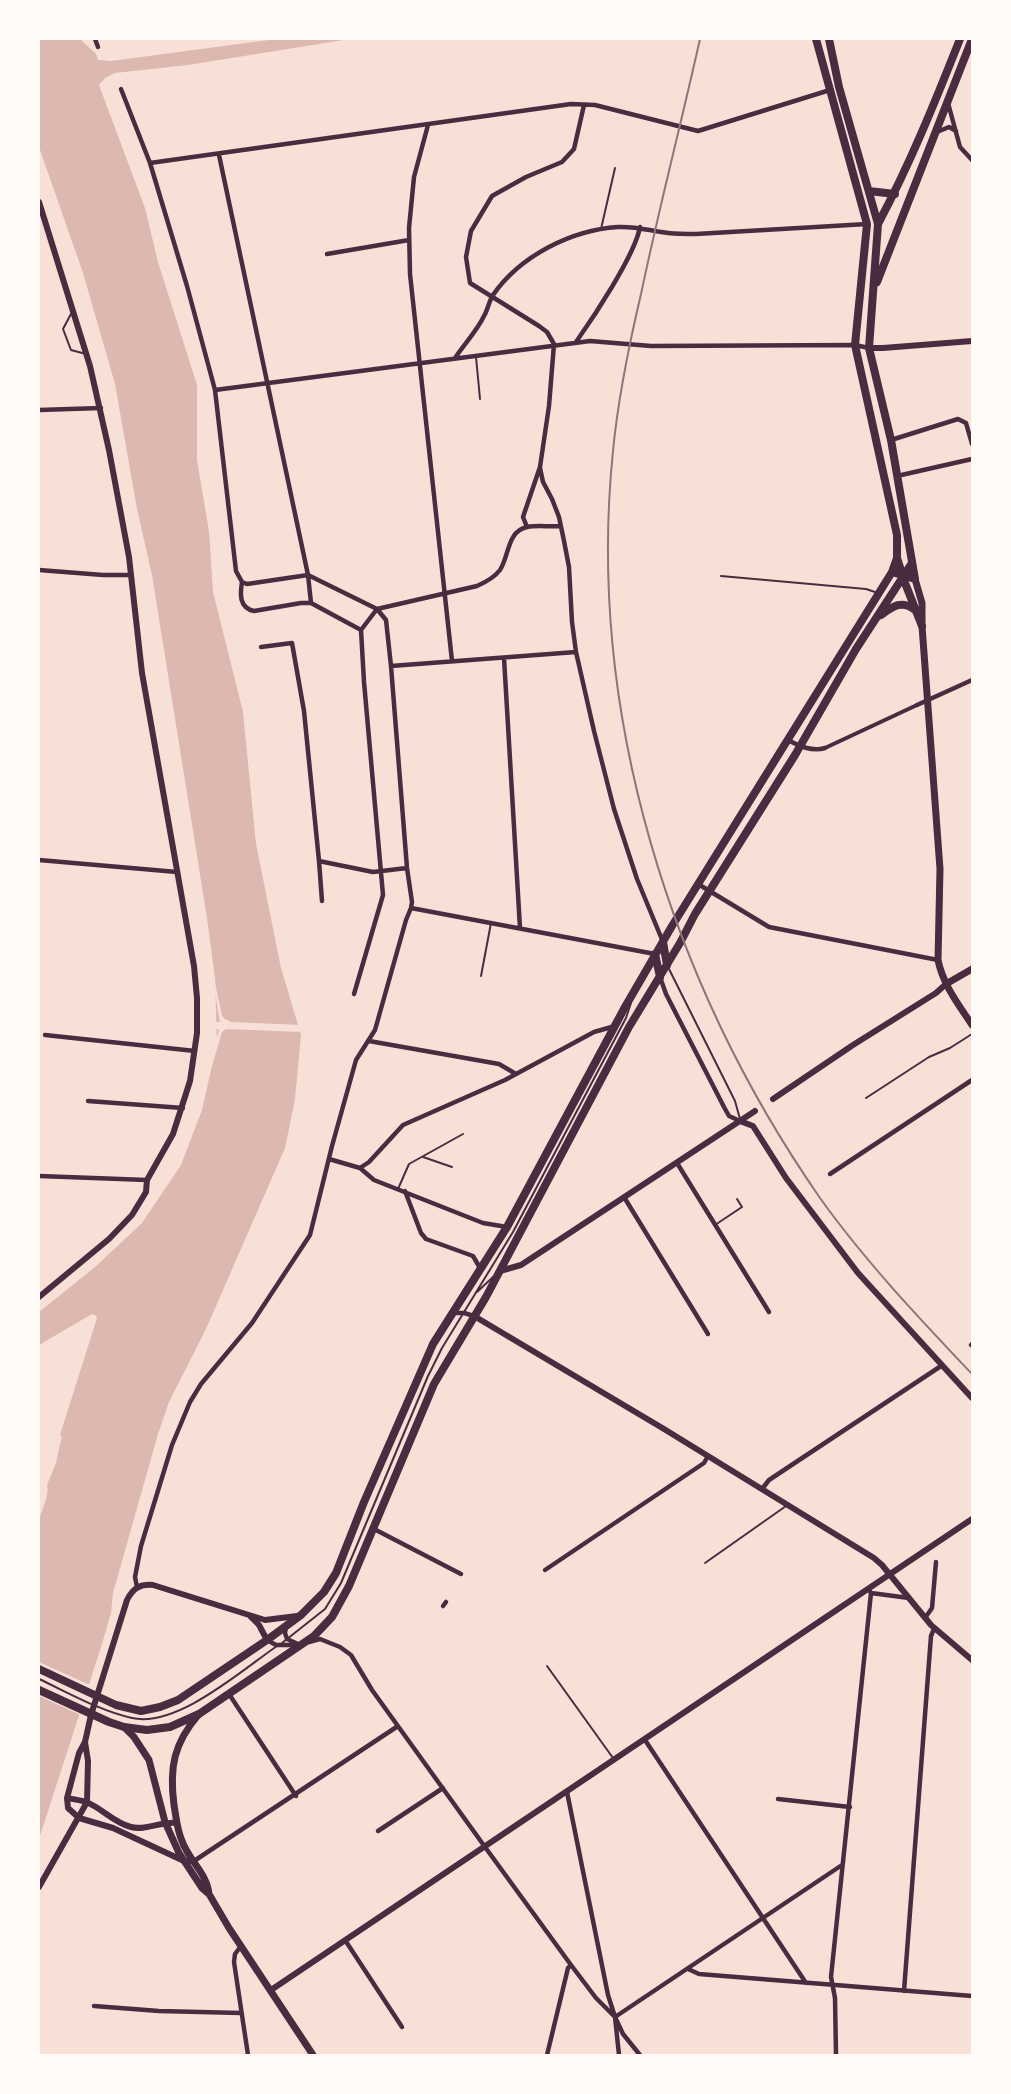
<!DOCTYPE html>
<style>
body{margin:0}
#map{position:relative;width:1011px;height:2094px;overflow:hidden;background:#f7e1d7;font-family:"Open Sans",sans-serif}
canvas{display:block}
.frame{position:absolute;inset:0;border:40px solid #fffaf5;pointer-events:none}
</style>
<div id="map">
<canvas width="1011" height="2094"></canvas>
<div class="frame"></div>
</div>
<script>
const ctx = document.querySelector('canvas').getContext('2d');
ctx.lineJoin = 'round';
function fillPath(path, color) { ctx.fillStyle = color; ctx.fill(path, 'evenodd'); }
function stroke(path, color, width, dash) { ctx.strokeStyle = color; ctx.lineWidth = width; ctx.lineCap = dash ? 'butt' : 'round'; ctx.setLineDash(dash || []); ctx.stroke(path); }
fillPath(new Path2D(`
 M39 39H80L96 54 98 60 111 61 276 39H350L188 65 115 73 105 78 99 85 145 208 158 262 197 385V460L209 531 213 592 243 712 256 844 281 968 301 1035 295 1099 285 1148 206 1329 169 1402 158 1434 113 1593 111 1613 102 1644 39 1839V1521C41 1511 50 1494 47 1485L56 1463 62 1436 60 1435 97 1318 95 1315 92 1314 39 1345V1312L95 1267 142 1223 181 1165 202 1110 217 1043 215 978 207 918 152 575 137 509 115 384 83 273 39 147Z`), '#dcb8b0');
fillPath(new Path2D(`
 M205 935 222 1016 225 1019 231 1022 301 1025 303 1032 226 1029 222 1032 209 1076 207 1075 208 1069 219 1030 214 1028V1022H220Z
 M39 1662 92 1686 83 1716 39 1696Z`), '#f7e1d7');
stroke(new Path2D(`
 M601 229 615 168
 M72 312 63 329 71 350 86 354
 M476 357 480 399
 M721 576 866 589 875 592
 M668 967 735 1101 740 1119
 M481 976 491 923
 M866 1098 929 1057 950 1048 972 1034
 M423 1157 452 1167
 M398 1189 409 1164 463 1134
 M715 1225 742 1207 737 1199
 M477 1292 493 1277
 M705 1563 786 1506
 M282 1643 325 1609 341 1583 428 1376 442 1348 513 1232 626 1018 631 1003
 M547 1666 613 1758
 M39 1679C69 1693 100 1711 132 1718 177 1728 242 1670 277 1646`), '#4a2c40', 2);
stroke(new Path2D(`
 M825 748 917 705`), '#4a2c40', 4);
stroke(new Path2D(`
 M95 39 98 47
 M121 89 150 163 187 286 215 390 236 571 242 582
 M948 103 960 147 972 160
 M428 125 414 177 409 228 410 274 452 661
 M937 132 949 127 956 131
 M219 155 308 575 311 603
 M150 163 571 104 595 105 698 131 830 90
 M327 254 409 240
 M576 342C593 318 635 255 640 227
 M455 358C464 344 477 331 484 316 488 309 489 301 493 295 520 256 571 230 618 227 636 226 651 231 668 233 678 234 687 234 696 234L867 224
 M215 390 590 341 651 346 855 345 869 348
 M39 410 101 408
 M891 440 958 419 966 423 972 444
 M540 468 543 482 552 499 559 517 564 541 569 567 572 622 576 652 594 731 614 809 637 879 663 942
 M897 476 972 459
 M527 527 523 517 540 467 549 406 554 344 547 332 539 326 470 283 466 257 471 231 492 196 526 177 562 162 574 149 584 105
 M39 570 103 575H131
 M242 582C240 594 239 608 254 611L301 603H311L361 630
 M361 630 377 609 477 586C486 582 494 578 500 570 509 557 507 531 527 527 537 525 549 527 560 526
 M261 647 292 643 304 711 319 861 373 872 407 868
 M504 658 520 928
 M391 666 576 652
 M917 705 972 680
 M788 740C799 746 812 752 825 748
 M39 860 177 872
 M319 861 322 901
 M698 884 769 927 938 960
 M411 908 655 954
 M660 977 666 994 724 1107 729 1116 740 1121
 M354 994 383 895 364 682 361 630
 M45 1035 195 1051
 M369 1041 499 1064 516 1074
 M88 1101 183 1108
 M329 1159 360 1168 374 1180 483 1223 507 1227
 M677 1163 769 1312
 M360 1168 369 1162 403 1125 505 1080 594 1032 615 1026
 M830 1174 972 1080
 M39 1176 147 1180
 M405 1191 421 1233 426 1239 473 1256 480 1268
 M624 1197 708 1334
 M453 1313H464L474 1316
 M971 1345 972 1344
 M762 1489 769 1480 941 1366
 M374 1529 461 1574
 M545 1570 704 1463 708 1456
 M137 1587 135 1577 141 1546 172 1445 190 1402 201 1384 252 1323 310 1235 332 1146 356 1060 375 1030 406 920 411 908 412 902 407 868 391 666 386 620 377 609 308 575 247 584 242 582
 M871 1593 909 1598
 M443 1606 446 1602
 M925 1618 932 1608 936 1562
 M286 1627 285 1633 287 1639 298 1644
 M267 1640 276 1645H298
 M309 1642 320 1639 340 1647 351 1655 372 1690 485 1847 571 1965 596 1998 615 2017 623 2034 640 2055
 M229 1694 296 1796
 M645 1740 806 1983
 M567 1792 608 1995 615 2017 619 2055
 M778 1799 850 1807
 M378 1831 443 1788
 M194 1861 398 1726
 M345 1940 402 2027
 M241 1946 235 1954 234 1962 248 2055
 M688 1969 699 1974 972 1996
 M904 1991 931 1636 934 1629
 M94 2006 159 2011 241 2013
 M615 2017 842 1865
 M547 2055 568 1968 571 1965
 M836 2055 835 1998 831 1977 871 1593 868 1589`), '#4a2c40', 4.5);
stroke(new Path2D(`
 M39 202 90 366 109 450 129 557 142 673 194 966 197 998V1033L190 1081 173 1134 147 1180 146 1192 132 1215 109 1239 39 1297
 M869 348H883L972 341
 M773 1099 853 1045 936 993 946 984
 M740 1121 753 1126 786 1178 858 1273 972 1398
 M500 1271 521 1265 755 1111
 M474 1316 664 1429 874 1558 882 1565 931 1625 972 1660
 M251 1617 259 1625 267 1640
 M67 1798C73 1799 80 1800 86 1802 102 1808 114 1823 131 1827 146 1831 161 1821 177 1823
 M194 1861H184L113 1828 79 1818 68 1808 67 1798 79 1753 85 1742 91 1715 127 1600C133 1588 140 1584 153 1585L265 1620 297 1616
 M39 1887 87 1802 88 1761 85 1742
 M271 1990 972 1519`), '#4a2c40', 6);
stroke(new Path2D(`
 M915 579 922 603V626L940 869 938 960C943 985 959 1005 972 1025
 M946 984 972 969
 M199 1714C174 1743 169 1767 174 1805 176 1816 177 1830 182 1841 189 1861 207 1873 209 1894
 M124 1727 134 1737 149 1760 165 1822 179 1853 202 1888 209 1894 229 1928 313 2055`), '#4a2c40', 7);
stroke(new Path2D(`
 M829 39 839 87 878 224 869 348 891 440 915 579 892 572
 M869 191 895 194
 M878 224C910 164 935 102 960 39
 M877 282 972 39
 M897 558 905 583 922 626
 M881 615C892 607 902 599 915 610
 M663 942 667 965
 M655 954 660 977
 M39 1669 116 1705 141 1711 160 1707 178 1700 267 1640 301 1615 324 1592 336 1573 364 1502 433 1344 507 1227 625 1007 672 926 892 572 897 558V535L855 345 867 224 816 39
 M39 1690 109 1722 124 1727 147 1730 170 1727 199 1714 314 1636 332 1617 349 1586 434 1384 486 1297 629 1027 680 943 695 914 795 755 856 649 912 563`), '#4a2c40', 8);
stroke(new Path2D(`
 M700 39C681 124 659 208 641 294 629 345 618 398 613 451 586 713 671 983 820 1198 865 1261 919 1318 972 1374`), '#8f747c', 2);
</script>
